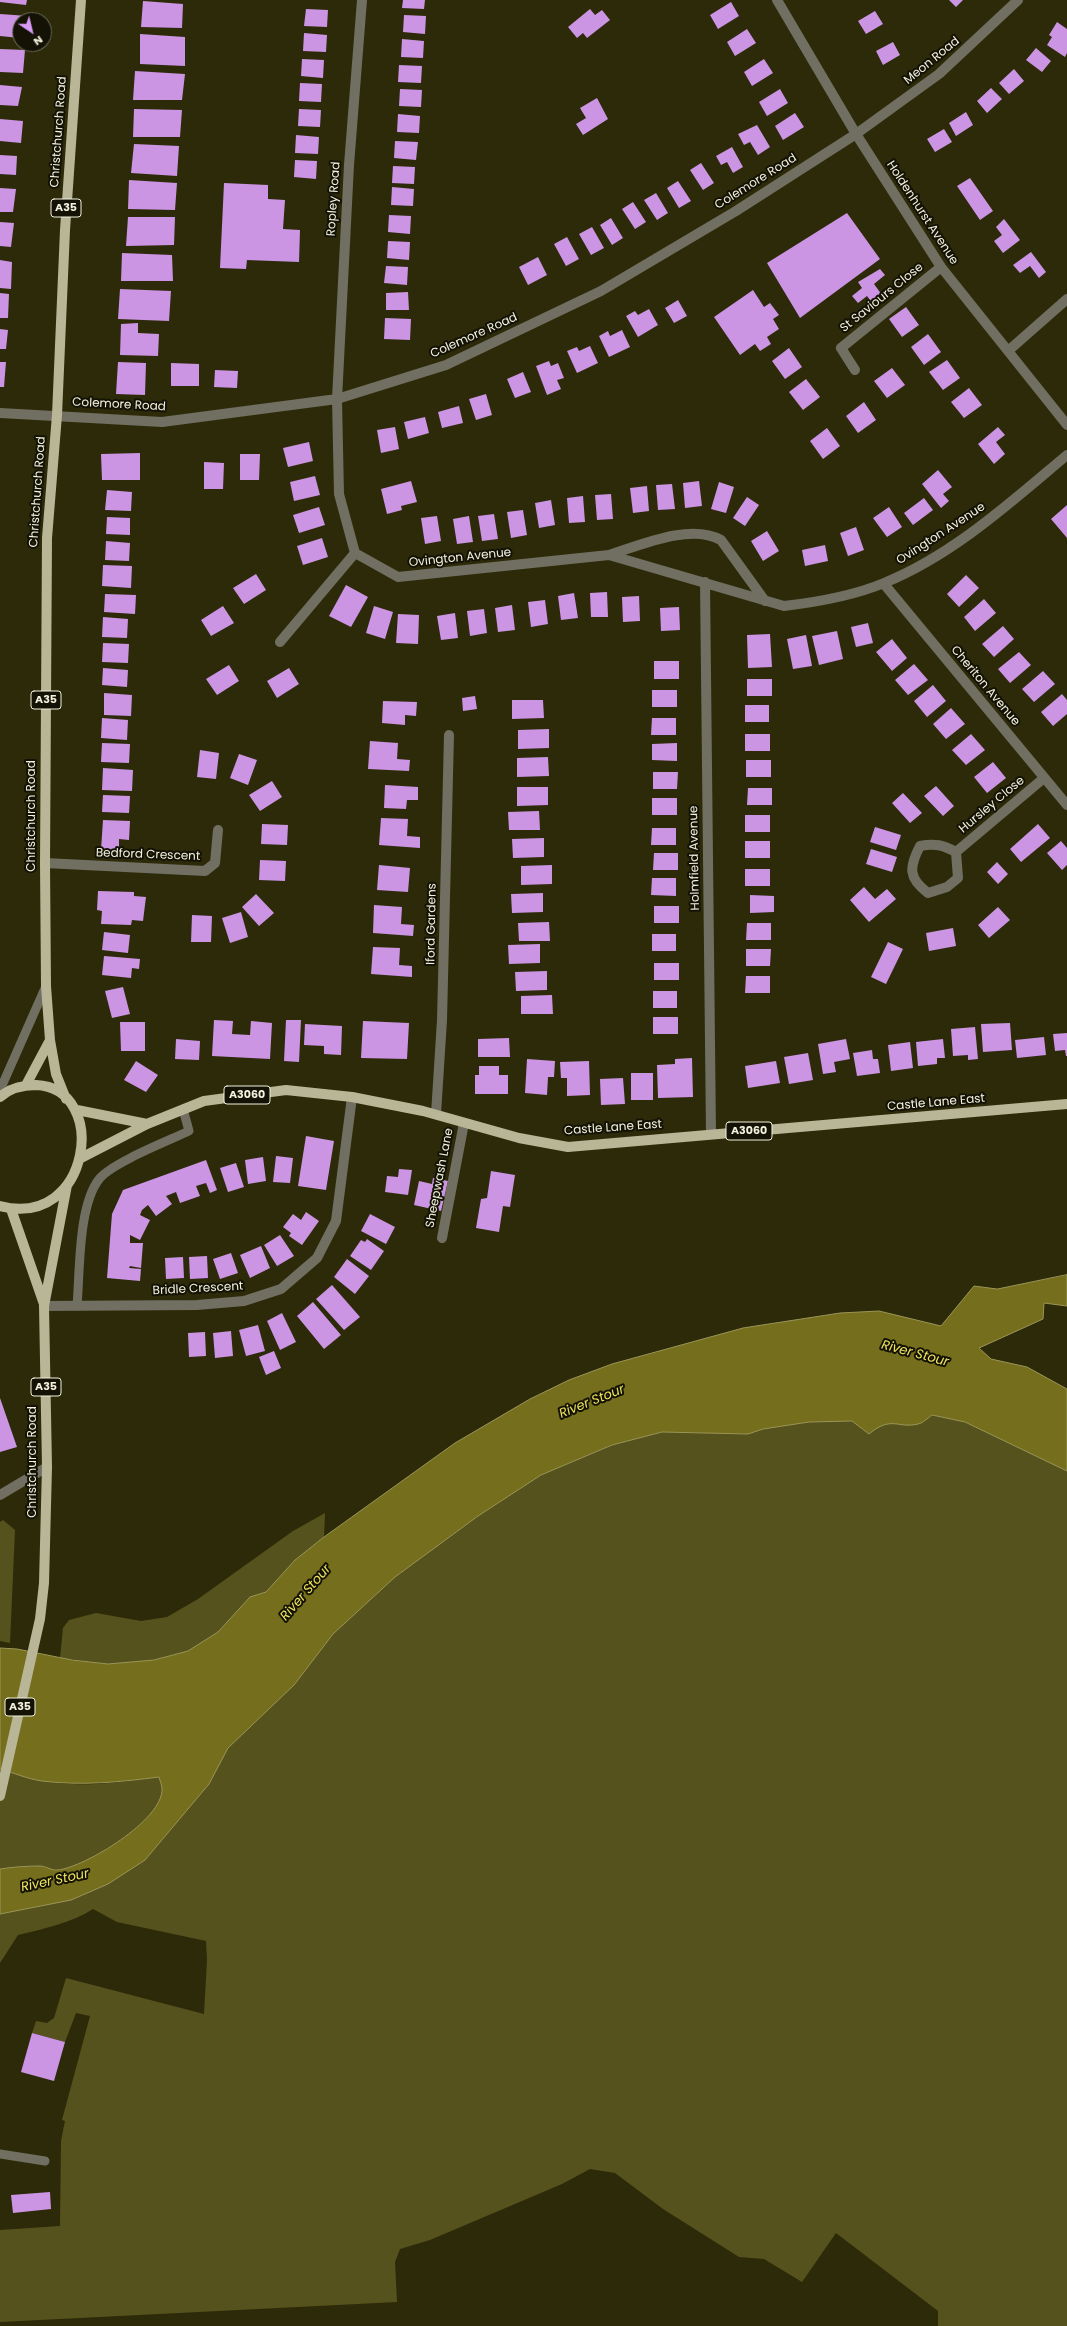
<!DOCTYPE html>
<style>
body{margin:0}
#map{position:relative;width:1067px;height:2326px;overflow:hidden;background:#2d2a09;font-family:Poppins,sans-serif}
canvas{display:block}
.north{position:absolute;left:12px;top:12px;width:40px;height:40px;box-sizing:border-box;background:#131205;border:1px solid #6d6c5c;border-radius:50%;rotate:145deg;font-size:11px;font-weight:700;line-height:16px;text-align:center;color:#f3f2df}
.north::after{content:'';display:block;margin:auto;width:14px;height:18px;background:#da9af7;clip-path:polygon(50% 0,100% 100%,50% 72%,0 100%)}
</style>
<div id="map">
<canvas width="1067" height="2326"></canvas>
<div class="north">N</div>
</div>
<script>
const ctx = document.querySelector('canvas').getContext('2d');
ctx.lineJoin = 'round';
function fillPath(path, color) { ctx.fillStyle = color; ctx.fill(path, 'evenodd'); }
function stroke(path, color, width, dash) { ctx.strokeStyle = color; ctx.lineWidth = width; ctx.lineCap = dash ? 'butt' : 'round'; ctx.setLineDash(dash || []); ctx.stroke(path); }
function label(font, color, halo, rows, align = 'center') {
  ctx.font = font + ' Poppins,sans-serif'; ctx.lineWidth = 4; ctx.setLineDash([]); ctx.textBaseline = 'middle'; ctx.strokeStyle = halo; ctx.fillStyle = color; for (const [text, x, y, turn = 0] of rows) {
    ctx.save(); ctx.translate(x, y); ctx.rotate((+turn || 0) * Math.PI / 180); ctx.textAlign = isNaN(turn) ? turn : align; if (halo) ctx.strokeText(text, 0, 0); ctx.fillText(text, 0, 0); ctx.restore();
  }
}
fillPath(new Path2D(`
 M932 1415 965 1422 1067 1471V2326H938V2311L836 2233 802 2282 764 2259 739 2257 663 2209 615 2173 590 2169 562 2184 430 2240 400 2249 395 2262 397 2302 0 2322V2230L60 2226 61 2141 65 2121 62 2120 90 2016 76 2013 65 2042 32 2033 36 2021 47 2023 54 2018 66 1978 204 2014 207 1960 206 1941 117 1922 93 1909C71 1923 43 1929 18 1935L0 1963V1914L36 1907 145 1860 209 1784 227 1748 294 1685 333 1634 395 1577 478 1516 541 1475 612 1445 662 1432 748 1434 763 1429 809 1422 852 1421 869 1434 877 1427 890 1423 918 1424Z
 M325 1513 324 1537 295 1560 266 1592 250 1597 218 1632 188 1651 154 1660 108 1664 60 1658 63 1628 69 1620 96 1613 141 1621 167 1617 198 1599 293 1531Z
 M3 1520 15 1530 10 1643 0 1641V1522Z
 M0 1769C13 1773 26 1777 39 1780 78 1789 120 1782 159 1777 160 1781 162 1785 162 1789 163 1820 85 1867 58 1870 52 1871 46 1866 40 1866 27 1866 13 1867 0 1869Z`), '#56521e');
const water = new Path2D(`
 M1067 1275V1306L1044 1303 1043 1319 979 1348 991 1359 1027 1367 1067 1389V1471L965 1422 932 1415C928 1418 923 1423 918 1424 898 1429 892 1415 869 1434L852 1421 809 1422 763 1429 748 1434 662 1432 612 1445 541 1475 478 1516 395 1577 333 1634 294 1685 228 1748 209 1784 145 1860 108 1884 71 1900 0 1914V1869C13 1867 27 1866 40 1866 46 1866 52 1871 58 1870 85 1867 163 1820 162 1789 162 1785 160 1781 159 1777 120 1782 82 1786 42 1781 28 1779 14 1773 0 1769V1648L17 1649 72 1660 108 1664 154 1660 188 1651 218 1632 250 1597 266 1592 295 1560 324 1537 455 1443 530 1399 569 1380 612 1364 743 1328 840 1313 879 1311 941 1326 974 1286 997 1289Z`);
fillPath(water, '#756e1d');
stroke(water, '#9b9657', 1);
fillPath(new Path2D(`
 M0 0H27L26 5 0 2Z
 M403 0H425L424 9 402 8Z
 M949 0H963L956 7Z
 M143 1 183 4 182 28 141 27Z
 M731 2 739 16 718 29 710 15Z
 M306 9 328 10 327 27 304 26Z
 M590 9 595 15 602 10 610 20 587 38 583 33 577 38 568 27Z
 M875 11 883 24 866 34 858 21Z
 M0 14 28 16 27 20H20V38L0 36Z
 M404 15 426 16 425 34 403 32Z
 M1057 22 1067 29V53L1065 57 1047 45 1052 37 1049 35Z
 M747 29 756 43 735 56 727 42Z
 M304 33 327 35 326 52 303 51Z
 M140 34 185 37V66L140 64Z
 M402 39 424 41 423 58 401 57Z
 M893 42 900 55 883 65 876 51Z
 M1036 48 1051 61 1042 72 1026 60Z
 M0 49 25 50 23 73 0 72Z
 M302 59 324 60 323 78 301 76Z
 M764 59 773 73 752 86 744 72Z
 M399 65 422 66 421 83 398 82Z
 M1014 69 1024 81 1009 94 999 83Z
 M135 71 185 74 182 100H133Z
 M300 83 322 84 321 102 299 101Z
 M0 85 22 87 18 106 0 105Z
 M991 88 1002 99 987 113 977 101Z
 M400 89 422 90 421 107 399 106Z
 M780 89 788 103 767 116 759 102Z
 M597 98 608 119 583 135 576 124 586 118 580 108Z
 M134 109 182 110 180 137H133Z
 M299 109 321 110 320 127 298 126Z
 M966 112 973 125 956 136 949 123Z
 M795 113 804 127 783 140 775 126Z
 M398 114 420 116 419 133 397 132Z
 M0 119 23 121 21 143 0 141Z
 M757 125 770 147 758 155 750 142 744 145 738 134Z
 M944 129 952 142 935 152 927 139Z
 M296 135 319 137 318 154 295 153Z
 M395 141 418 142 416 160 394 158Z
 M134 144 179 146 177 176 131 173Z
 M732 147 743 167 733 173 727 162 721 165 716 156Z
 M0 155 17 156 16 175 0 174Z
 M295 160 317 161 316 179 294 177Z
 M701 163 714 183 703 190 690 170Z
 M393 166 415 167 414 184 392 183Z
 M970 178 993 211 980 220 957 186Z
 M129 180 177 183 175 210 128 209Z
 M678 181 691 201 679 208 667 188Z
 M224 183 268 185V199L285 200 283 229 300 230 299 262 247 260 246 269 220 268Z
 M392 187 414 189 413 206 391 205Z
 M0 188 16 189 13 212H0Z
 M656 193 668 213 657 220 644 200Z
 M633 202 646 222 635 229 622 209Z
 M847 213 880 259 800 318 767 263Z
 M389 215 411 216 410 234 388 232Z
 M128 217H175L174 245 126 246Z
 M611 218 623 238 612 245 600 225Z
 M1004 219 1020 240 1003 253 994 241 1002 235 996 227Z
 M0 222 14 223 11 247 0 246Z
 M592 227 604 248 591 255 579 234Z
 M567 237 579 259 566 266 554 244Z
 M388 241 410 242 409 260 387 258Z
 M1031 252 1046 272 1039 278 1030 266 1020 273 1013 265Z
 M122 253 172 255 173 281H121Z
 M538 257 547 275 528 285 519 267Z
 M0 260 12 262 11 289 0 288Z
 M386 266 408 267 407 285 384 283Z
 M880 269 885 275 874 284 882 295 872 303 867 296 858 303 852 296 862 288 858 282Z
 M120 289 171 291 169 321 118 319Z
 M753 290 764 307 770 303 779 315 773 319 779 329 767 337 771 344 760 351 755 344 740 355 714 317Z
 M408 292 409 310H386V293Z
 M0 293 9 294 8 318H0Z
 M678 300 687 316 674 323 665 308Z
 M906 307 919 325 902 337 889 319Z
 M649 309 658 325 638 337 626 316 635 311 638 315Z
 M385 318 411 319 410 340 384 339Z
 M138 323V333L159 334 158 356 120 355 121 324Z
 M0 329 8 330 6 349H0Z
 M622 330 630 347 609 357 599 336 608 331 610 336Z
 M928 334 941 352 924 365 911 347Z
 M590 346 598 363 577 373 567 351 577 347 579 351Z
 M789 348 802 367 785 379 772 361Z
 M947 360 960 378 943 390 929 372Z
 M549 361 551 366 558 363 564 378 557 380 561 389 547 395 536 366Z
 M0 362H6L4 387H0Z
 M118 362 146 363 145 395 116 394Z
 M171 363 199 364V386H171Z
 M892 368 905 385 887 398 874 381Z
 M215 370 238 371 237 388 214 387Z
 M523 372 531 392 515 398 507 379Z
 M806 379 820 397 803 410 789 392Z
 M969 388 982 405 964 418 951 402Z
 M486 394 492 415 476 420 469 399Z
 M864 402 876 420 858 433 846 416Z
 M459 406 463 423 442 428 438 412Z
 M425 417 429 433 408 439 404 422Z
 M395 427 399 449 381 453 377 430Z
 M998 427 1005 435 996 442 1005 454 994 464 978 444Z
 M827 428 840 446 823 459 810 441Z
 M309 442 313 461 288 467 283 448Z
 M140 453V480H102L101 454Z
 M240 454H260L259 480H240Z
 M204 462 224 463 223 489H204Z
 M938 470 952 487 943 494 949 501 941 508 922 484Z
 M315 476 320 495 294 501 290 482Z
 M411 481 417 502 401 506 402 510 387 514 381 489Z
 M699 481 702 506 685 508 683 483Z
 M719 482 734 487 726 513 711 509Z
 M672 484 675 509 658 510 656 485Z
 M647 486 649 511 633 513 630 488Z
 M107 490 132 492 131 511 105 510Z
 M611 494 613 519 597 520 595 495Z
 M583 496 585 522 569 523 567 498Z
 M747 497 759 505 745 526 733 518Z
 M924 498 933 510 913 525 904 513Z
 M551 500 555 525 539 528 535 503Z
 M1067 505V538L1051 519Z
 M319 507 325 525 299 533 293 515Z
 M889 507 902 527 887 537 873 518Z
 M523 510 527 535 511 538 507 512Z
 M494 514 498 539 482 541 478 516Z
 M437 516 441 541 425 544 421 518Z
 M469 516 473 542 457 544 453 519Z
 M107 517 130 518V535L106 534Z
 M856 527 864 550 848 556 840 533Z
 M767 531 779 551 763 561 751 541Z
 M322 538 328 557 303 565 297 546Z
 M106 541 130 543 129 561 105 560Z
 M825 545 828 561 805 566 802 550Z
 M103 565 132 566 131 588 102 586Z
 M256 574 266 590 244 604 233 588Z
 M966 575 979 588 959 607 947 594Z
 M346 585 368 597 351 627 329 616Z
 M607 592 608 617H591L590 593Z
 M574 593 578 618 561 620 558 596Z
 M105 594 136 595 135 614 104 612Z
 M639 596 640 621 623 622 622 597Z
 M984 599 996 613 975 631 964 617Z
 M545 600 548 624 531 627 528 602Z
 M512 605 515 630 498 632 495 608Z
 M223 606 234 623 211 636 201 620Z
 M374 606 393 612 385 639 366 633Z
 M679 607 680 630 661 631 660 608Z
 M484 609 487 633 470 636 467 611Z
 M455 613 458 638 441 640 437 616Z
 M398 614 419 615 418 644 396 643Z
 M103 617 128 619 127 638 102 637Z
 M868 623 873 643 856 647 851 627Z
 M1003 626 1014 639 994 657 982 644Z
 M837 631 843 659 819 665 812 636Z
 M770 634 772 667 748 668 747 635Z
 M806 635 812 666 793 669 787 639Z
 M892 639 907 658 892 671 876 652Z
 M103 643 129 644 128 663 102 662Z
 M1019 652 1031 665 1010 683 998 669Z
 M654 661H679V679H654Z
 M914 664 928 680 908 695 895 680Z
 M229 665 239 681 217 695 206 679Z
 M103 668 128 670 127 687 102 685Z
 M289 668 299 684 277 698 267 681Z
 M1043 671 1055 684 1034 702 1022 689Z
 M747 679H772V696H747Z
 M933 685 946 701 927 717 914 701Z
 M652 690H677V707H652Z
 M104 693 132 695 131 716 104 715Z
 M1062 694 1067 700V714L1053 726 1041 712Z
 M475 696 477 709 463 711 462 698Z
 M512 700H543L544 718 512 719Z
 M383 701 417 702 416 716 405 715V725L382 723Z
 M745 705H769V722H745Z
 M951 708 965 724 946 739 933 724Z
 M102 718 128 720 127 740 101 738Z
 M652 718H676V735H651Z
 M549 729V748L518 749V730Z
 M745 734H770V751H745Z
 M971 734 985 750 966 765 952 750Z
 M370 741 398 743 397 759 410 760 409 771 368 769Z
 M102 743 130 744 129 763 101 762Z
 M677 743V761L652 760V744Z
 M200 750 219 753 216 779 197 777Z
 M239 754 257 760 248 785 230 778Z
 M548 757 549 776 517 777V758Z
 M746 760H771V777H746Z
 M993 762 1006 778 987 793 974 777Z
 M103 768 133 770 132 791 102 790Z
 M653 772H678L677 789H653Z
 M272 781 282 797 260 811 249 795Z
 M385 785 418 787V800H407L406 809 384 808Z
 M936 786 954 806 943 816 924 796Z
 M517 787H548V805L517 806Z
 M748 788H772V805H747Z
 M903 793 922 813 910 823 892 803Z
 M103 795 130 796 129 813 102 812Z
 M652 798H677V815H652Z
 M539 811 540 830H509L508 812Z
 M745 815H770V832H745Z
 M381 818 408 819 407 836 420 837V848L379 845Z
 M103 820 130 821 129 840 119 839V851L101 850Z
 M262 824 288 825 287 845 261 844Z
 M1038 824 1050 838 1021 862 1010 849Z
 M875 827 901 835 896 850 870 842Z
 M652 828H676V845H651Z
 M544 838V857L513 858 512 839Z
 M745 841H770V858H745Z
 M1061 841 1067 848V865L1062 870 1047 853Z
 M871 849 897 857 892 872 866 864Z
 M654 853H678V870H653Z
 M260 860 286 861 285 881 259 880Z
 M997 862 1008 874 998 884 987 872Z
 M379 865 410 868 408 892 377 890Z
 M552 865V884L521 885V866Z
 M745 869H770V886H745Z
 M652 878H676V896L651 895Z
 M864 887 875 899 887 889 896 899 869 922 850 900Z
 M98 891 134 892V896L146 897 143 921 132 920 131 925 101 924 102 911 97 910Z
 M543 893V912L512 913 511 894Z
 M256 894 274 913 259 926 242 907Z
 M750 895 774 896V912L750 913Z
 M374 905 402 907 401 924 414 925 413 936 373 933Z
 M654 906H679V923H654Z
 M998 907 1010 920 989 938 978 925Z
 M241 912 248 937 230 943 222 918Z
 M192 915 212 916 211 942H191Z
 M549 922 550 941H519L518 923Z
 M747 923H771V940H746Z
 M953 928 956 946 929 951 926 933Z
 M104 932 130 935 128 953 102 950Z
 M652 934H676V951H652Z
 M888 942 903 949 886 984 871 977Z
 M540 944V963L509 964 508 945Z
 M373 947 400 948 399 965 412 966V977L371 974Z
 M746 949H771L770 966H746Z
 M104 956 140 959 139 969 132 968 131 978 102 975Z
 M654 963H679V980H654Z
 M547 971V990L516 991 515 972Z
 M746 976H770V993H745Z
 M123 987 130 1014 112 1018 105 991Z
 M653 991H677V1008H653Z
 M552 995 553 1014H521V996Z
 M653 1017H678V1034H653Z
 M214 1020 233 1021 232 1034 250 1035 251 1021 272 1023 270 1059 212 1056Z
 M286 1020H301L299 1062 284 1061Z
 M363 1021 409 1023 407 1059 361 1058Z
 M120 1022H145V1051H121Z
 M1010 1023 1012 1050 983 1052 981 1024Z
 M305 1024 342 1026 341 1055 324 1054V1046L304 1045Z
 M975 1027 978 1059 968 1060V1055L953 1056 951 1029Z
 M1067 1033V1056H1066L1065 1050 1055 1051 1053 1034Z
 M1044 1037 1046 1055 1017 1058 1015 1040Z
 M509 1038 510 1057H478V1039Z
 M176 1039 200 1041 199 1060 175 1059Z
 M846 1039 850 1059 834 1062 836 1072 823 1074 818 1044Z
 M943 1039 945 1058H937V1064L918 1066 916 1042Z
 M910 1042 913 1068 891 1071 888 1045Z
 M872 1050 873 1059H878L880 1073 857 1076 853 1053Z
 M808 1053 813 1080 789 1084 784 1057Z
 M692 1058 693 1097 658 1098 657 1065 675 1064V1059Z
 M527 1059 555 1061 554 1077H548L547 1095 525 1093Z
 M136 1061 158 1075 146 1092 124 1080Z
 M589 1061 590 1095 567 1096V1078H561L560 1062Z
 M776 1061 780 1083 748 1088 745 1066Z
 M479 1066H499V1075H508V1094H475V1075H479Z
 M631 1073H653V1100H631Z
 M623 1078 625 1104 601 1105 600 1079Z
 M306 1136 334 1141 326 1190 298 1186Z
 M276 1156 293 1158 290 1183 273 1182Z
 M263 1157 266 1181 248 1184 245 1160Z
 M206 1160 217 1190 210 1193 206 1183 196 1186 200 1196 180 1203 176 1192 166 1196 172 1204 156 1216 148 1205 142 1210 140 1215 150 1220 140 1240 130 1235V1243H143L141 1268 130 1266 129 1268 141 1269 140 1281 107 1278 112 1214 123 1190Z
 M236 1163 244 1187 228 1192 220 1168Z
 M399 1169 412 1170 408 1195 385 1192 387 1176 398 1177Z
 M491 1171 515 1175 510 1207 503 1206 499 1232 476 1228 481 1199 487 1198Z
 M433 1178 448 1181 441 1211 414 1205 419 1181 432 1184Z
 M306 1212 319 1221 302 1245 289 1236 291 1233 283 1227 293 1214 301 1220Z
 M370 1214 395 1227 386 1244 361 1231Z
 M280 1235 294 1256 277 1266 264 1245Z
 M367 1239 384 1251 371 1270 350 1256 361 1240 365 1242Z
 M261 1246 270 1268 250 1278 240 1255Z
 M231 1253 238 1273 220 1279 213 1259Z
 M207 1256 208 1278 190 1279 189 1257Z
 M183 1257 184 1278 166 1279 165 1258Z
 M347 1259 369 1276 355 1294 334 1277Z
 M332 1285 360 1317 344 1330 316 1299Z
 M313 1302 341 1335 324 1349 297 1316Z
 M282 1313 296 1342 280 1350 267 1321Z
 M258 1325 265 1351 246 1356 239 1330Z
 M231 1331 233 1356 215 1358 213 1333Z
 M205 1332 206 1356 189 1357 188 1333Z
 M274 1351 281 1368 266 1375 259 1357Z
 M0 1398 17 1447 0 1452Z
 M32 2033 65 2042 54 2081 21 2072Z
 M50 2192 51 2209 13 2213 11 2195Z`), '#cb95e4');
stroke(new Path2D(`
 M0 1090 46 986
 M77 1306C80 1271 78 1204 100 1178 114 1162 168 1141 189 1131L183 1109
 M0 2154 45 2161`), '#706f61', 9);
stroke(new Path2D(`
 M362 0 349 165 337 399 339 494 355 553 398 577 609 555 784 606C818 602 853 596 884 583 953 555 1011 502 1067 455
 M777 0 856 134 941 267 1067 425
 M1008 351 1067 299
 M855 370 841 348 941 267
 M0 413 162 422 337 399 446 365 601 291 736 211 856 134 939 74 1018 0
 M609 555C641 545 690 523 721 540L765 601
 M705 582 711 1134
 M884 584 1067 805
 M280 642 355 553
 M956 852C943 845 935 843 920 846 909 867 908 878 928 893L947 887 958 878 956 852 1044 778
 M45 863 205 871 215 863 218 830
 M436 1114 442 1020 449 735
 M442 1238 464 1123
 M44 1306 197 1305 244 1301 281 1289 317 1258 336 1221 352 1097
 M0 1495 47 1467`), '#706f61', 10);
stroke(new Path2D(`
 M26 1085 50 1040
 M0 1097C10 1088 23 1085 36 1085 110 1088 91 1230 0 1206
 M66 1099 56 1074 50 1040 46 986 45 863 47 538 57 415 65 230 81 0
 M77 1110 147 1124
 M79 1159 147 1124 204 1101 286 1090 352 1097 423 1111 519 1138 568 1147 1067 1104
 M11 1209 44 1304
 M0 1796 40 1619 44 1583 47 1467 44 1306 67 1185`), '#b8b697', 10);
for (const [x, y, w] of [
 [66,208,30],
 [46,700,30],
 [247,1095,46],
 [749,1131,46],
 [46,1387,30],
 [20,1707,30]
]) { const box = new Path2D(); box.roundRect(x - w / 2, y - 9, w, 18, 3); ctx.fillStyle = '#131205'; ctx.fill(box); stroke(box, '#f3f2df', 1); }
label('bold 11px', '#f3f2df', null, [
 ["A35",66,208],
 ["A35",46,700],
 ["A3060",247,1095],
 ["A3060",749,1131],
 ["A35",46,1387],
 ["A35",20,1707]
]);
label('12px', '#f3f2df', '#131205', [
 ["Meon Road",932,61,-39],
 ["Christchurch Road",59,132,-86],
 ["Colemore Road",756,182,-32],
 ["Ropley Road",334,199,-86],
 ["Holdenhurst Avenue",922,213,57],
 ["St Saviours Close",882,298,-39],
 ["Colemore Road",474,336,-24],
 ["Colemore Road",119,405,3],
 ["Christchurch Road",38,492,-86],
 ["Ovington Avenue",941,534,-33],
 ["Ovington Avenue",460,558,-6],
 ["Cheriton Avenue",985,686,50],
 ["Hursley Close",992,805,-40],
 ["Christchurch Road",32,816,-90],
 ["Bedford Crescent",148,855,2],
 ["Holmfield Avenue",695,858,-91],
 ["Iford Gardens",432,924,-89],
 ["Castle Lane East",936,1103,-5],
 ["Castle Lane East",613,1128,-4],
 ["Sheepwash Lane",440,1178,-79],
 ["Bridle Crescent",198,1289,-3],
 ["Christchurch Road",33,1462,-90]
]);
label('italic 13px', '#efe45d', '#131205', [
 ["River Stour",915,1354,15],
 ["River Stour",592,1402,-22],
 ["River Stour",306,1593,-49],
 ["River Stour",55,1881,-12]
]);
</script>
